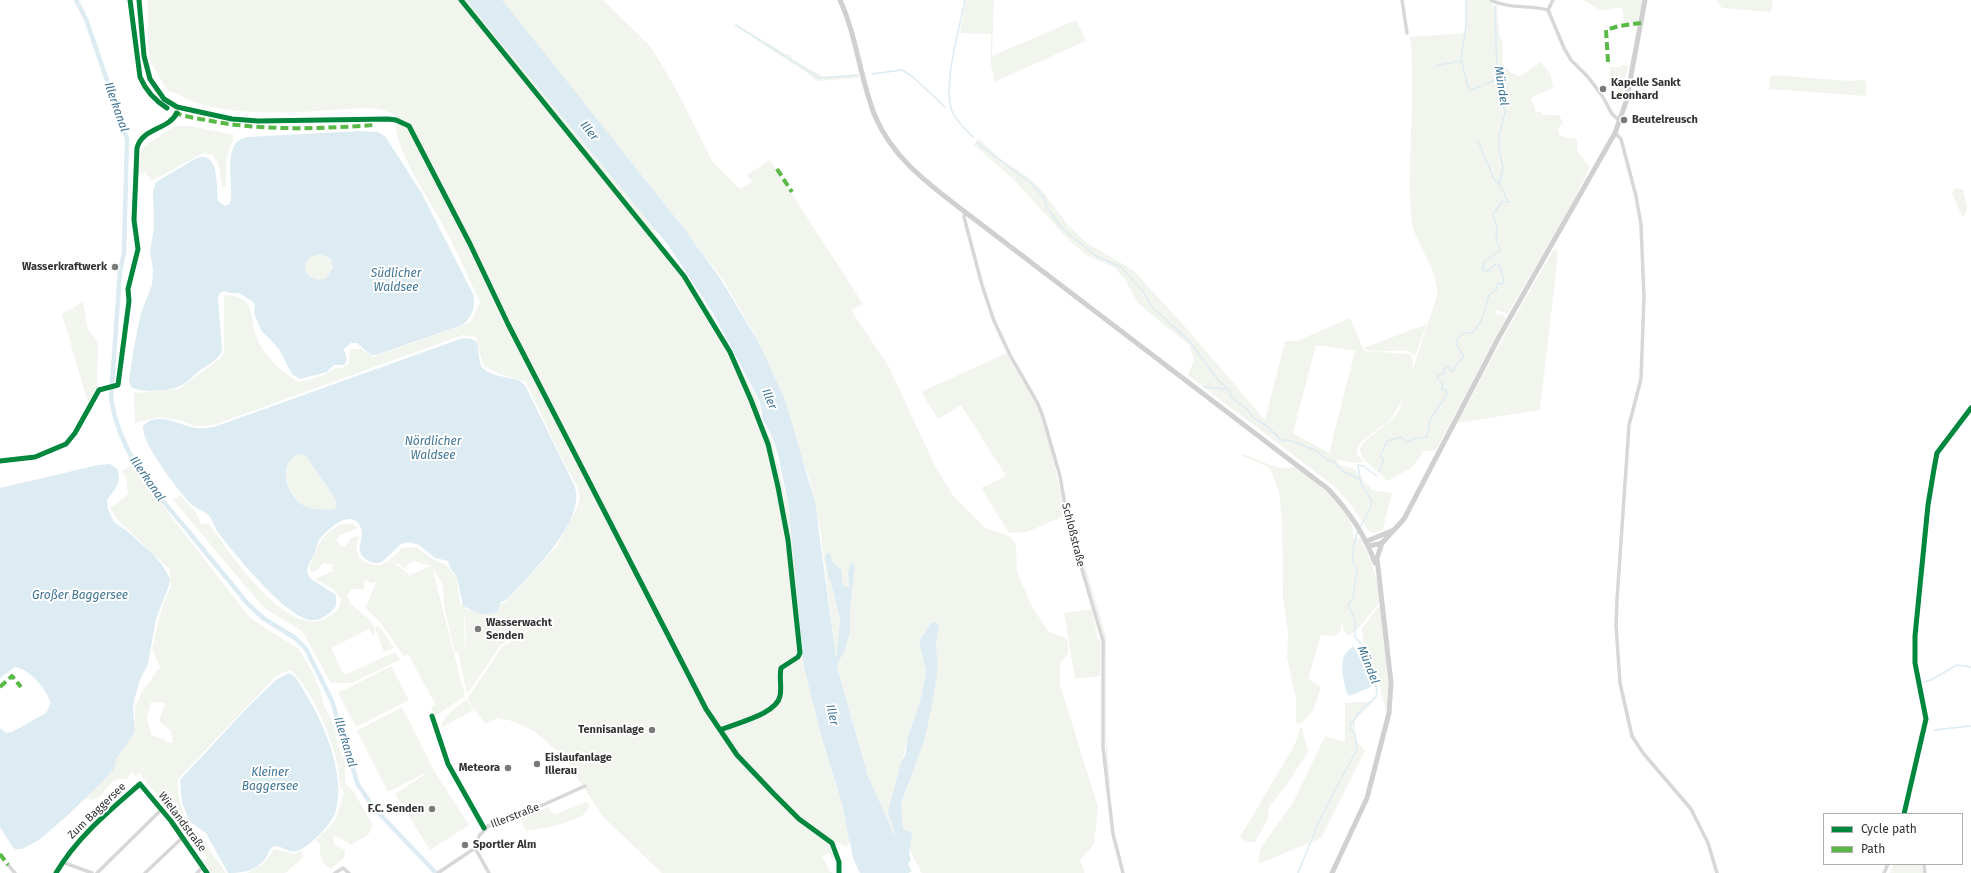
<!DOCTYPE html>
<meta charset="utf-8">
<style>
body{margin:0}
#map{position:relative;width:1971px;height:873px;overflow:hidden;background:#fff;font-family:"Fira Sans",sans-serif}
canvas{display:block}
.legend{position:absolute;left:1823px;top:813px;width:140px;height:52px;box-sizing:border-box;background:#fff;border:1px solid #adadad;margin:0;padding:5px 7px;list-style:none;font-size:12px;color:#333}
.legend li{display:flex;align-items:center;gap:8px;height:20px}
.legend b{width:20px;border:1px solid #adadad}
</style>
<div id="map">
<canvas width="1971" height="873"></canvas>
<ul class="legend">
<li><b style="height:5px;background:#00873e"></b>Cycle path</li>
<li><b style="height:5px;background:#58b947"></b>Path</li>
</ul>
</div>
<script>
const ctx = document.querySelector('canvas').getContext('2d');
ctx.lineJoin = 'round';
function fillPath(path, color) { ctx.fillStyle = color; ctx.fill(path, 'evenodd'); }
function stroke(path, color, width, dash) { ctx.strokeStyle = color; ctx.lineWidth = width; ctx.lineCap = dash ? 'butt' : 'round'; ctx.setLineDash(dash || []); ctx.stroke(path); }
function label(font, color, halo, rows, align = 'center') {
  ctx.font = font + ' "Fira Sans",sans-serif'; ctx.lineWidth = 4; ctx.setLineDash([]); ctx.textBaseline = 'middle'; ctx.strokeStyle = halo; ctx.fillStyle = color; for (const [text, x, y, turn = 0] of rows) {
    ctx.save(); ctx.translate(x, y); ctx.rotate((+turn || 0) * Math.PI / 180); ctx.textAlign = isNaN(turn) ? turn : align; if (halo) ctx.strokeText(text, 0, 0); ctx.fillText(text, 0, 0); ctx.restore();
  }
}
fillPath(new Path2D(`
 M147 0H603L651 47 677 91 712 161 740 189 752 182 747 175 770 160 863 304 851 310 889 367 936 468 954 497 985 528 1010 536 1016 545 1017 571 1031 605 1048 631 1067 639C1069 650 1070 656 1060 662V685L1098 807 1094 844 1080 860 1085 873H922L909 849 911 832 903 831 901 803 924 742 938 667 936 644 939 624 932 622 919 641 926 672 920 702 907 740 898 779 891 823 898 843 868 776 837 667 838 662 844 653 850 632V609L855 566 848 574 849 586 846 587 842 583V570L834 564 832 558 831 582 840 620 836 658 820 529 809 477 759 342 722 278 675 217 653 231 711 313 729 346 759 402 761 420 772 442 789 508 814 704 822 738 842 804 850 841 846 848 837 841 830 845 835 858 832 859 829 853 822 856 830 871 833 873H662L603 817 564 757 534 731 512 721 497 718 485 724 467 699 502 647 536 626 549 622V621L536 624 501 645 467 694 458 652 466 649 465 616 464 618 465 649 455 653 445 611 442 583 432 567 465 696 434 717 431 707 435 704 408 654 404 656 379 621 365 608 377 581 372 583 365 580 364 589H352L347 595C350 613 380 616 374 636L369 629 331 648 344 675 395 652 400 660 351 683H331L302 631 264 608 173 500 181 495C189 508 197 508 201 524H209C229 551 286 640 327 618 335 613 340 609 341 599L333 589 315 579 333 571 332 564 323 563 315 572H311L309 568C313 559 315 548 321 541 328 530 346 516 358 528L340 535 337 539 340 545 345 547 351 538 359 536 356 546 359 558C379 572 386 564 402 548L416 547 431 558 446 565 457 578 460 605 461 607 460 603 467 609 481 614 507 601 557 546 577 508 580 498 577 486 560 455 526 382 498 373 483 365 473 327 475 337 463 335 421 350 214 425 194 426 179 420 159 417 135 423 134 393 179 389 221 358 224 353V295C258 296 248 315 257 338 265 358 282 372 299 382 313 379 326 376 336 367L340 369 349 364 350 349H361L373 357 471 322 480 302C468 277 457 251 444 227 427 193 394 154 395 115 377 105 353 109 333 110 290 113 218 117 181 96 177 93 170 92 167 89 165 88 155 69 153 66 145 52 150 17 147 0ZM414 561 431 566 410 575 396 564 398 563 406 570 408 564Z
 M966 0H994L992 56 1076 20 1086 41 994 82 991 64V34L960 33Z
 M1467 0H1489L1493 3 1492 5 1497 7 1500 38 1502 39 1503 64 1511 73 1520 76 1541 62 1551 75 1553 88 1531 98 1536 112H1541L1542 115H1559L1563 123 1557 129 1560 136 1577 139V151L1590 167 1571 205 1508 314 1496 310 1495 314 1503 315 1506 318 1436 450 1424 451 1412 467 1390 480H1386L1362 457 1360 449C1367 433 1391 427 1400 408L1437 296C1439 267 1413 244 1411 216 1407 156 1416 96 1410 37L1466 33Z
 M1584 0H1643L1638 22 1625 25 1622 7 1601 11Z
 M1716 0H1773L1772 9 1769 12 1722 8Z
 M735 24 786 54 791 55 792 59 824 77 859 74V78L817 81 806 72 735 26Z
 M1621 65 1628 66 1621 100 1618 99 1617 87 1611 86 1610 67H1619Z
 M1773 75 1849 81 1865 80 1867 84 1866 96 1769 89 1770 77Z
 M175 126H190L234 135 226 161V186L222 187 219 166 213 155 203 153 152 181 145 172 138 175 137 167 143 147Z
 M978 138 998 157 1031 179 1044 193 1068 225 1087 243 1133 270 1188 330 1265 420 1285 341H1297L1350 318 1364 351 1411 354C1419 367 1399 410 1390 420 1382 428 1360 439 1357 449 1356 455 1361 458 1364 462L1352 463 1336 459 1340 465 1354 469 1372 490 1392 493 1383 529 1376 533 1369 531 1350 504 1334 486 1188 375 1194 360 1190 346 1138 303 1125 280 1115 268 1088 256 1068 239 1012 178 974 145ZM1316 345 1355 351 1329 453 1293 433Z
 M1955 188 1963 189 1967 208 1965 215 1962 216 1952 193Z
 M1554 249H1557L1558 255 1540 410 1457 423 1510 325Z
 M305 267a14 14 0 1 1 28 0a14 14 0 1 1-28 0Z
 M83 302 88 329 98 343 97 387 88 403 62 314Z
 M1427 324 1415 356C1406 344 1377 357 1364 348Z
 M1007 353C1017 370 1028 386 1036 404 1051 439 1057 476 1064 512L1062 517 1027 532 1009 533 981 488 1006 476 961 405 938 419 921 392Z
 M298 454 306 456 335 498 337 505 335 509C330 511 327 509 322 509 317 509 312 509 307 507 287 499 277 466 298 454Z
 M1243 454C1258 459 1279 472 1295 467 1314 481 1357 511 1353 538L1361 539 1372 564 1377 582 1380 602C1369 613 1361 629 1348 636L1344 631 1342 623 1341 630 1334 636 1321 635 1308 679 1321 687 1314 709 1301 724 1296 723V699L1287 657 1288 632 1283 598 1282 522 1279 491 1270 468 1243 456Z
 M134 465 163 506 250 618 299 649 314 675 321 692 323 704 335 727 337 744 345 760V783L353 791 373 825 368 835 351 845 334 835 333 839 334 845 345 850V857L331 869C322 864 318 856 321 846L316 840 335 821 344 793 343 789 340 787C340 754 315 693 291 670L277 675 178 779C177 793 181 812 189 825L185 828 178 822 167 805 174 799 172 793 166 791 157 795 139 773 136 777 134 773H130L128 779C125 779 120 778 118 779 104 783 104 806 84 798L108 776 114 769 115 759 135 732V706L144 689 160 667 152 648 163 604 171 586 169 569 118 520 110 508 128 494 126 477 121 471ZM151 702 165 703 159 721 171 731 173 743H168L164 739 151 735 147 718Z
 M1072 522 1106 636V732L1111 793 1106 761 1105 732 1104 639 1071 526Z
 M1378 607H1381L1388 686 1386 712 1379 683 1363 641 1362 629Z
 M1092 609 1098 639 1100 640V676L1075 679 1064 613Z
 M379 626 394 648 384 652 375 628Z
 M391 666 409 700 356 727 338 693Z
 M466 700 474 710 441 728C443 715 457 707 466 700Z
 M1374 701 1355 720V739L1365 751 1321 838 1258 864 1261 847 1293 803 1325 736 1345 742V703Z
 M402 707 433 769 469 825 430 850 395 794 433 769 388 792 357 731Z
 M1300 728H1302L1308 752 1285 787 1268 808 1269 817 1255 842H1246L1240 837 1295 744Z
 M586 802 590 806 582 816 568 822 550 827 526 831 520 818 548 807 554 815Z
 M192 826 226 873H211L204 862 207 858 187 830Z
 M274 849 296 854 301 850 303 858 285 873H247L265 862Z
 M1894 864H1922L1923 873H1890Z`), '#f1f5ed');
fillPath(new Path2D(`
 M466 0H502L686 231 720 278 759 343 785 400 815 502 836 658 840 620 831 582 829 579 825 556 829 552 834 564 842 570V583L846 587 849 586 848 574 851 563 855 566 850 609V632L844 653 838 662 837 667 868 776 896 839 888 811 901 763 906 753 907 740 920 702 926 672 919 641 932 622 939 624 936 644 938 667 933 700 924 742 901 803 903 830 912 832 909 854 911 860 908 864 912 871 908 873H860L853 858 842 804 822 738 804 667 789 508 779 459 774 441 763 420 760 402 713 313 668 245Z
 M360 131 378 132 385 136 421 192 473 294C476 306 472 318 462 325L376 355H371L357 343H351L344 349 347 360 344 365H334L327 372 300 379 292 374 279 349 261 330 254 313 255 305 252 301 239 293H230L224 291 220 293 218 297 222 350C220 359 209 364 202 369 194 374 189 382 180 386 172 391 139 393 131 387L129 380 134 347 141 313 152 285 153 270 150 251 154 228 153 191 156 182 195 159C220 148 216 187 218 201L225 206 230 204C236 190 219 142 247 137ZM321 254 331 259 333 268 326 278C315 283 304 276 305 264L310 257Z
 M463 338 472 339 477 342C479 349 478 361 482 367 493 380 515 374 525 385L574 485C589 519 529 575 508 599L501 602 498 611C486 618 475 612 463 606L457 577 450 568 448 561 435 558 419 545 408 542 401 544 382 562C376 564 372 563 367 560 351 549 367 539 360 526 350 507 324 532 318 542 316 546 316 550 314 554 310 563 303 570 311 579L336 595V606C330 614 321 621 311 620 286 618 232 551 217 531 214 526 213 521 210 517 205 510 196 509 190 503 178 490 141 443 143 426 156 411 176 423 191 427 199 429 206 428 214 427ZM298 454 306 456 335 498 337 505 335 509C330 511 327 509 322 509 317 509 312 509 307 507 287 499 276 466 298 454Z
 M110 464 117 469C123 483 114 490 107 500L108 509 114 522 127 531 153 554 163 566 170 579 169 585 156 619 148 664 140 680 134 700 133 709 135 732 116 759 114 769 108 776 67 816 39 840 22 849H15L12 846 0 827V728L6 733 12 732 46 713 51 703C46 689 30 669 15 667L0 678V488L98 465Z
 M1353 646 1359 656 1371 687 1349 696C1344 689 1340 664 1344 656 1346 652 1350 649 1353 646Z
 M289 673C296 675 300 684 304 691 323 721 346 774 336 810 333 823 310 847 297 851 288 854 282 845 274 846 268 850 269 854 265 859 255 871 243 873 228 873L206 833 189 821 182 802 180 780 247 708 277 679Z`), '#ddebf3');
stroke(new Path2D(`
 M965 0C960 27 942 87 952 111 956 121 966 130 973 137
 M1466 0V26L1461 59 1468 87 1471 90 1481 86
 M736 25 819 78 859 75
 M1436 67 1438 65 1462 61
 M872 74 902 70 913 77 945 107
 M1484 85 1492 81 1499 82
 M1478 141 1495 181 1499 183
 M977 143 1032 184 1044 198 1047 208 1063 229 1096 256 1121 267 1143 291 1151 306 1189 341 1218 380 1229 390 1231 397 1247 409 1254 418 1267 426 1281 440 1292 441 1315 450 1328 460 1333 461 1342 471 1359 479
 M1204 387 1226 389
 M1379 471 1384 460 1380 456 1387 441 1401 437 1407 442 1416 438 1427 437 1430 420 1447 394 1446 390H1442L1443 383 1437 378 1439 375 1444 373 1443 370 1447 367H1449L1451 372 1454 370 1457 363 1464 357 1457 346 1456 340 1465 333H1471C1483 325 1485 308 1489 295L1496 290 1498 283 1503 284 1504 282 1499 264 1494 265 1488 271 1482 270 1485 261 1501 250 1496 241 1497 228 1493 214 1502 202H1508L1509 201 1504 196 1505 192 1501 189 1499 183 1503 167 1499 150V135L1505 113 1497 73 1495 9 1496 5
 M1360 527 1371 507 1372 501 1361 484 1358 465 1363 466 1377 476
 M1924 682 1931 680 1957 665 1971 667
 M1934 730 1971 726
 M1298 873 1321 817 1357 749 1355 734 1350 728V725L1361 710 1376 697 1377 690 1361 644 1355 637V620L1348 605 1353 598 1357 569 1353 562V548L1358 530`), '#ddebf3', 1.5);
stroke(new Path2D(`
 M76 0 86 19 127 139 124 253 120 271 111 399C121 457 153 489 189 532 208 556 228 579 247 603L263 618 295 638 306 649 332 701 358 785 374 808 436 873`), '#ddebf3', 4.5);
stroke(new Path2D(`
 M1402 0 1407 33
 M1491 0C1508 9 1530 5 1548 10
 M1553 0 1548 10 1564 48 1571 60 1588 77 1603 97 1612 114 1620 121
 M1615 133 1621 139 1636 196 1641 225 1644 297 1641 379 1629 425 1617 600 1616 625 1620 683 1632 736 1643 753 1691 809 1708 843 1717 873
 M965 212 964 217 982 285 994 321 1010 355 1037 402 1043 417 1060 476 1067 518 1103 641V747L1113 834 1123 873
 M0 461 35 457 66 444 75 433 99 390
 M432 716 448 764 484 828
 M1904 814 1926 719 1915 663V636L1928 505 1934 469 1937 453 1971 408
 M475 848 489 873
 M62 862 92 873
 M1924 864 1925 873
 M8 865 15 873
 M56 873C77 837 109 811 140 784L171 821 207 873
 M97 873 162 809
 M145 873 182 838
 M197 873 203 867
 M335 873 343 868 349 873
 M438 873 475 848 479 836 488 826 534 809 585 786
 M1884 873 1888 864`), '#d7d7d7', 3.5);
stroke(new Path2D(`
 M840 0C857 37 860 79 875 116 893 159 930 185 965 212L1328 489C1349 511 1365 535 1375 563
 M1367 541 1394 530
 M1369 546 1382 543
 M1332 873 1367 798 1389 713 1391 683 1377 558 1382 543 1404 519 1499 337 1615 133 1626 102 1645 0`), '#d0d0d0', 5);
stroke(new Path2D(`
 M1608 62 1606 30 1619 26 1641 23
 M174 112C184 117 196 118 206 120 258 131 321 129 374 125
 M777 169 792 192
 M0 687 12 676 21 687
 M0 854 8 865`), '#58b947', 4, [8, 4]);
stroke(new Path2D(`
 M130 0 140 77C146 91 154 100 167 108
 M139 0 144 56 150 79 164 99 177 107 232 119 258 121 388 119 396 120 409 126 470 244 508 324 706 709 737 755 774 794 799 819 832 843 839 862V873
 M461 0 684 276 730 352 751 400 768 444 778 487 788 540 800 653 798 657 781 668C779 677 782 687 780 696 777 714 736 723 720 730
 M0 461 35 457 66 444 75 433 99 390 118 385 129 301 128 289 138 249 134 220 137 148C142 128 168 130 177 113
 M432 716 448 764 484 828
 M1904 814 1926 719 1915 663V636L1928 505 1934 469 1937 453 1971 408
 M56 873C77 837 109 811 140 784L171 821 207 873`), '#00873e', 5);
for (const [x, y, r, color] of [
 [1603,89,4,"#7a7a7a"],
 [1624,120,4,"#7a7a7a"],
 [115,267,4,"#7a7a7a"],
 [478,629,4,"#7a7a7a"],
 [652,730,4,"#7a7a7a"],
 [537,764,4,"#7a7a7a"],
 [508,768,4,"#7a7a7a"],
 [432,809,4,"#7a7a7a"],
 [465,845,4,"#7a7a7a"]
]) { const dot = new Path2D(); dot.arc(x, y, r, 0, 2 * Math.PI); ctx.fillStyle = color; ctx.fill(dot); stroke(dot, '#fff', 1.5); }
label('bold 11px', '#333', '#fff', [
 ["Kapelle Sankt",1611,83],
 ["Leonhard",1611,96],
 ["Beutelreusch",1632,120],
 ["Wasserkraftwerk",107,267,"right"],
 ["Wasserwacht",486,623],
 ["Senden",486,636],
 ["Tennisanlage",644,730,"right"],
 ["Eislaufanlage",545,758],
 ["Illerau",545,771],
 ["Meteora",500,768,"right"],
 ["F.C. Senden",424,809,"right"],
 ["Sportler Alm",473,845]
], 'left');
label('11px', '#333', '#fff', [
 ["Schloßstraße",1073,535,76],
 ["Zum Baggersee",97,811,-44],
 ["Illerstraße",515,816,-21],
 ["Wielandstraße",182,822,53]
]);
label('italic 12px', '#3f7597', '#fff', [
 ["Mündel",1501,86,81],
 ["Illerkanal",116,107,71],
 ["Iller",589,131,51],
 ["Südlicher",396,274],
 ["Waldsee",396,288],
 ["Iller",769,399,68],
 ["Nördlicher",433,442],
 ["Waldsee",433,456],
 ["Illerkanal",147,479,55],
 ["Großer Baggersee",80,596],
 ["Mündel",1368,665,68],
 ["Iller",832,715,78],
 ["Illerkanal",345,742,73],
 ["Kleiner",270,773],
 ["Baggersee",270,787]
]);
</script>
